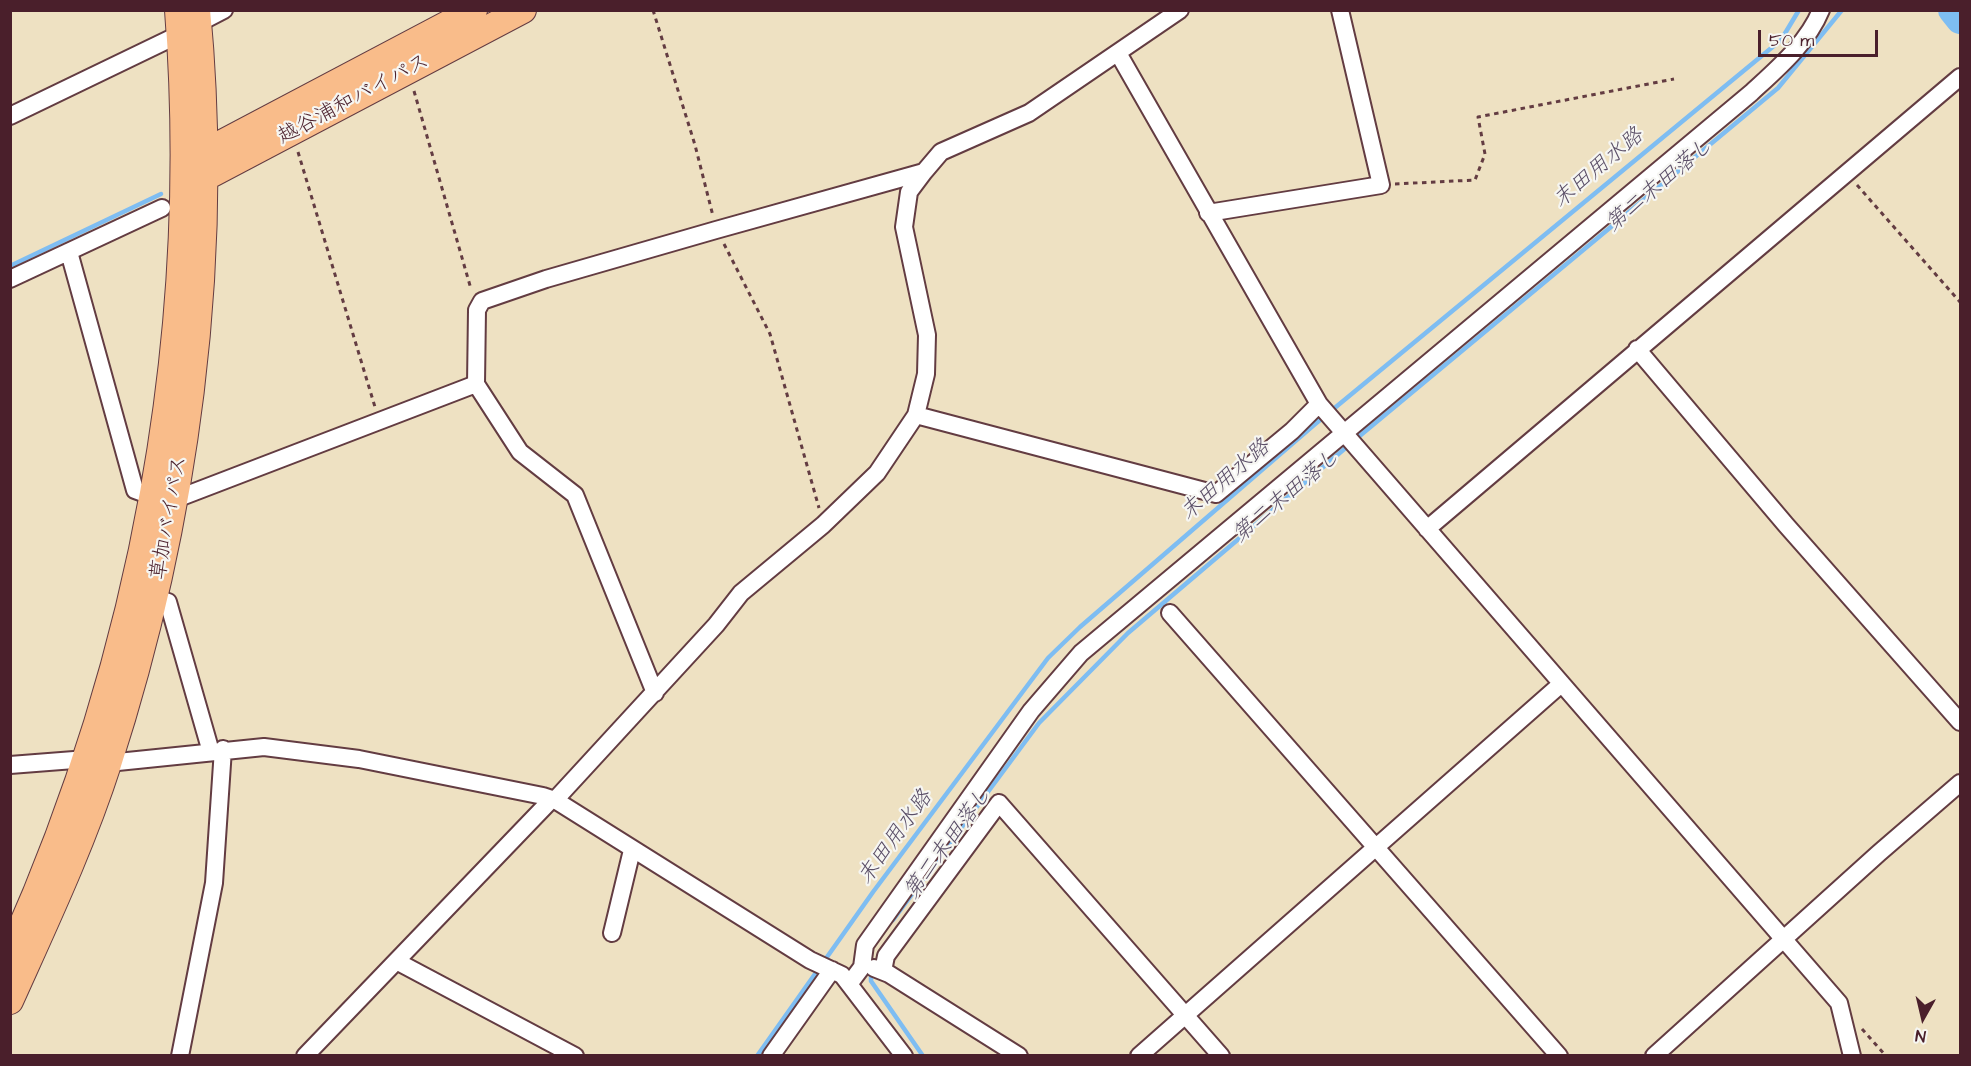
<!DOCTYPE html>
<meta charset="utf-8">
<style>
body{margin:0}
#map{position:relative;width:1971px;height:1066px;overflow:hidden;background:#eee1c2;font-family:"Architects Daughter",sans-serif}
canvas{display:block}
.frame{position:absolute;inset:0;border:12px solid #4a1f2b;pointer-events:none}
.north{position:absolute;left:1893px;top:988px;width:60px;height:60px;-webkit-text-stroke:4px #f6f6f2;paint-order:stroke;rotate:188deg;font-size:16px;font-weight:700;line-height:24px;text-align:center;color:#4a1f2b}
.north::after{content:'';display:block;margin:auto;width:21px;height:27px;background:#4a1f2b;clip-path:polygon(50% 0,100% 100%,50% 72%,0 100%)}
.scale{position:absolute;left:1758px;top:30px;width:120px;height:27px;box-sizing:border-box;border:3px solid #4a1f2b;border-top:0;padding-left:8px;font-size:18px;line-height:21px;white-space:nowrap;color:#4a1f2b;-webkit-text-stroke:4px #f6f6f2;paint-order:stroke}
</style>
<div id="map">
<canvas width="1971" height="1066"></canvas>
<div class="frame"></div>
<div class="north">N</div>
<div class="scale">50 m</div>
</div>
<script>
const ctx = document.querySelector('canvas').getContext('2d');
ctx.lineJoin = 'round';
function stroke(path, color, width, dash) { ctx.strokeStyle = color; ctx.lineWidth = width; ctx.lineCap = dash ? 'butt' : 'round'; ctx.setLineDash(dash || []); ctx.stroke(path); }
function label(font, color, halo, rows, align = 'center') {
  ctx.font = font + ' "Architects Daughter","Klee One",sans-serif'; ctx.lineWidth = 4.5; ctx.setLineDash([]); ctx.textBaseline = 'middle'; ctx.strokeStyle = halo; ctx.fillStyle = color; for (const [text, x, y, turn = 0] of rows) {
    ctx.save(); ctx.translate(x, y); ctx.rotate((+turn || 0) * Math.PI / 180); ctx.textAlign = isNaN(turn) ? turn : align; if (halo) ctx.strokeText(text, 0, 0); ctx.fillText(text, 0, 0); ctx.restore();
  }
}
stroke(new Path2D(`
 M10 266 161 194
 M893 920 1039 723 1128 633 1362 434 1778 88 1842 10
 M871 970V981L923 1056
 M757 1056 873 892 1048 658 1080 627 1314 425 1781 40 1799 10`), '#7ebdf2', 4.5);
stroke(new Path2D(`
 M1952 10 1960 20`), '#7ebdf2', 28);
const minor = new Path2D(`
 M199 23 224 10
 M1118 53 1319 404 1839 1003 1852 1056
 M10 116 180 34
 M1208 213 1381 185 1340 10
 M69 252 135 490 154 497
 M10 279 162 208
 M1637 349 1786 525 1960 722
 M916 415 1216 494 1292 431 1319 404
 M176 499 476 384
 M1427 529 1960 77
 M155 598 168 602 211 752
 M1170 613 1559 1056
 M655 693 575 495 520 452 476 384 477 310 482 301 546 279 716 230 924 172
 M10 765 87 759 108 763 264 747 359 759 543 796 555 800 810 960 842 975 904 1056
 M555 800 716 625 741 593 823 525 877 473 916 415 926 374 927 335 904 227 909 192 924 172 941 152 1029 113 1180 10
 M612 933 632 850
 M398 962 575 1056
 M874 968 889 974 1019 1056
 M883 971 886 956 999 803 1221 1056
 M850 983 862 967 865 945 1031 711 1081 653 1751 93C1777 69 1807 44 1821 10
 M180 1056 214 883 223 749
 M305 1056 552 799
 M771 1056 832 970
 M1139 1056 1560 685
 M1654 1056 1879 853 1960 783`);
const highway = new Path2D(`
 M190 160 474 10
 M191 185 523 10
 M10 953C143 658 203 333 178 10
 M10 1001C45 923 82 845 108 764 186 523 221 263 197 10`);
stroke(minor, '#633c42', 20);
stroke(highway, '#633c42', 28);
stroke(new Path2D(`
 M653 10 695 145 713 216
 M414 91 471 289
 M298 152 375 407
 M1395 184 1475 180 1485 154 1478 117 1674 79
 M1857 185 1960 302
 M724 244 770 334 819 508
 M1862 1029 1886 1056`), '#633c42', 3, [4.5, 4.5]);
stroke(minor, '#fff', 16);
stroke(highway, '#f9bc8a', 26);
label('21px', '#4a1f2b', '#f6f6f2', [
 ["越谷浦和バイパス",354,100,-28],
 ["草加バイパス",170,518,-80]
]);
label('italic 22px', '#5a4e67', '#f6f6f2', [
 ["末田用水路",1599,169,-40],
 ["第二末田落し",1660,186,-40],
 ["末田用水路",1226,481,-41],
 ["第二末田落し",1287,497,-40],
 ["末田用水路",896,838,-54],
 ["第二末田落し",949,844,-54]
]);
</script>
